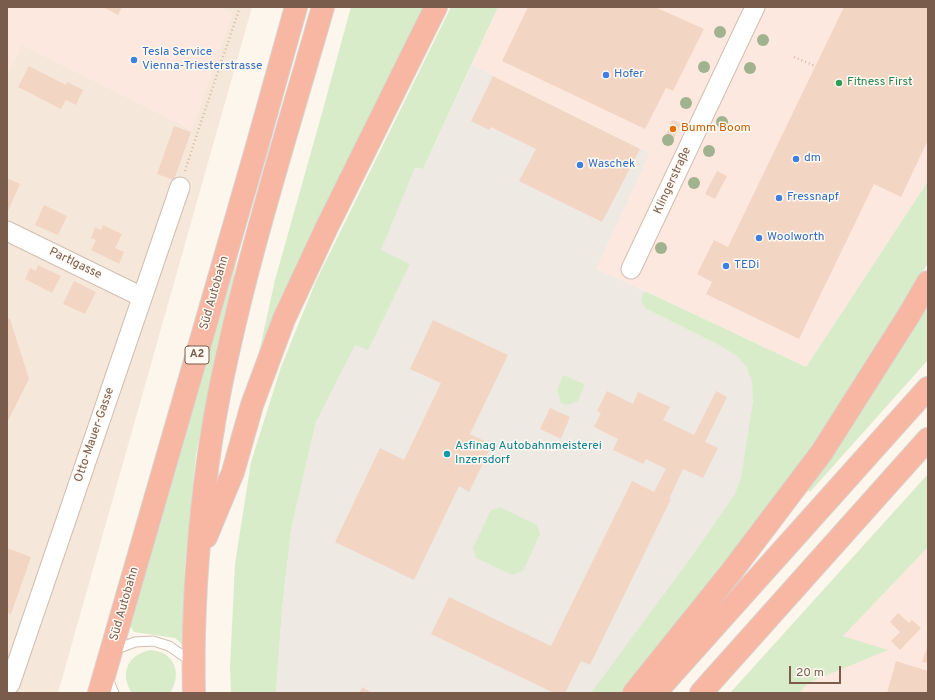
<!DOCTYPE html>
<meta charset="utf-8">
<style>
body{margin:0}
#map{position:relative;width:935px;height:700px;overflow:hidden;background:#fdf6ec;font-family:Overpass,sans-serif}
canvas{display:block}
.frame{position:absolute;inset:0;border:8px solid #7a5c4d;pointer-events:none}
.scale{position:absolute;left:789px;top:666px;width:52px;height:18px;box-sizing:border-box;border:2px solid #7a5c4d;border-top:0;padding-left:5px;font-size:12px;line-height:14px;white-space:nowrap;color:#7a5c4d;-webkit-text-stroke:3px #fffaf3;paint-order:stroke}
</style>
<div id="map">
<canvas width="935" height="700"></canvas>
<div class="frame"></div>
<div class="scale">20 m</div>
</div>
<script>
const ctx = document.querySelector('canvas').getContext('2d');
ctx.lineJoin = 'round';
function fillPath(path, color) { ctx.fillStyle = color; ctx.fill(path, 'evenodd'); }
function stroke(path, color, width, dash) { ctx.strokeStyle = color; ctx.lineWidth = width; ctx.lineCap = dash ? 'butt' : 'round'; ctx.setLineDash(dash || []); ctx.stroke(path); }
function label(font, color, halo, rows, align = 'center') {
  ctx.font = font + ' Overpass,sans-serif'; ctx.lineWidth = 3; ctx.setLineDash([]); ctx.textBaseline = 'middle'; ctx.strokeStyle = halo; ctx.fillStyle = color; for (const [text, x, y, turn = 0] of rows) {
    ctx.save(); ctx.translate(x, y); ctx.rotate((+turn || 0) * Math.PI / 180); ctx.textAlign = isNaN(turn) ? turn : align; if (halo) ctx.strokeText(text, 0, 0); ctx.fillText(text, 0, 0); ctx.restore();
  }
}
fillPath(new Path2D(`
 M7 7H252L58 693H7Z`), '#f5e8da');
fillPath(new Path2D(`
 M7 7H220L233 13 192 130 22 45 7 75Z
 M498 7H928V181L806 367 613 276 595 269 650 153 493 76 472 64Z
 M928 547V693H788L842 636Z`), '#fde8e0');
fillPath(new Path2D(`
 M472 64 493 76 650 153 596 269 613 276 806 367 821 376 595 693H276L282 610 291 530 316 422 380 250 415 168 423 169Z`), '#efe9e4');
fillPath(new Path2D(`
 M351 7H427L256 366 275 280 322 113Z
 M451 7H498L423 169 415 168 381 250 410 264 368 350 355 345 316 422 291 530 282 610 276 693H231L230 667 235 564 251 462 281 367 316 281Z
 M928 181V263L888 329 816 441 772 503 624 693H591L690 559 735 494 741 478 753 402 752 381 746 366 737 356 721 346 647 309 643 305 641 299 644 292 651 294 806 367Z
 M237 259 233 281 217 346 196 455 185 564 183 645 175 638 134 632 130 626Z
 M928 304V360L810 492 808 490 869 399Z
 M563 376H566L584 384V387L578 401 567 405 561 403 557 390Z
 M928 474V547L843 636 888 650 808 683 799 693H730Z
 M500 507 537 525 540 534 523 571 512 575 476 558 473 548 491 510Z
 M151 650C156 651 162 652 166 655 179 665 178 681 170 693H132C119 673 128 654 151 650Z`), '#d8ecc9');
fillPath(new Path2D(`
 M103 7H122L118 15Z
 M528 7H655L704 29 673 91 666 88 645 129 502 61Z
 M844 7H928V140L901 197 874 184 799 339 706 294 712 282 697 274 714 240 728 247Z
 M29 66 66 85 67 82 83 90 76 105 66 100 61 109 18 87Z
 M493 76 640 149 602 222 519 181 536 149 491 127 489 130 471 121Z
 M672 120 681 124 674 138 666 134Z
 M174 126 191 132 174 180 157 174Z
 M717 171 727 176 715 199 705 194Z
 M7 178 20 184 7 213Z
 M44 205 67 216 58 235 35 225Z
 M103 225 122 234 115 248 124 252 119 264 91 250 96 240 91 238 95 227 101 230Z
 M38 265 61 276 52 293 25 279 30 268 36 271Z
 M74 281 96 292 85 314 63 304Z
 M7 318 10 319 29 379 7 423Z
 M433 320 508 355 470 434 492 445 469 492 459 486 414 580 335 542 380 448 404 460 441 383 410 369Z
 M607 391 633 404 638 392 670 407 663 420 694 435 716 391 727 397 705 442 718 448 703 478 683 469 669 499H671L590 665 581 661 565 693H554L431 634 449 597 551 646 632 481 654 492 666 469 646 459 643 464 613 450 618 439 594 427 601 413 597 411Z
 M550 408 570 417 561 439 540 429Z
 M7 548 31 557 11 614 7 613Z
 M898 613 909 623 912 620 921 628 900 650 891 641 900 632 890 622Z
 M928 644V663L922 662Z
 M896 661 928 671V693H887Z
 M362 687 373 693H359Z`), '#f3d5c3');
const service = new Path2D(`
 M114 650 135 642 153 641 169 646 185 657 190 663
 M107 676 114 693`);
const minor = new Path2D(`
 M7 231 142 297
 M631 269 755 7
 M7 686 10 684 180 187`);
const motorway = new Path2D(`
 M206 537 233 472 252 405 284 319 327 227 436 7
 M99 693 256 150 296 7
 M194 693C193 657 194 620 196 584 200 520 207 457 219 395 245 264 286 136 323 7
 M634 693 732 571 822 452 909 315 928 282
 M655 693 928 388
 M701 693 928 439`);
stroke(service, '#d1beb0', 11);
stroke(minor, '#d1beb0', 21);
stroke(motorway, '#dad1cd', 24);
stroke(new Path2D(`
 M794 57 815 66
 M185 171 199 128 240 7`), '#d9b8a5', 2.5, [1, 3]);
stroke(service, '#fff', 9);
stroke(minor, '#fff', 19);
stroke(motorway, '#f7b7a3', 22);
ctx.fillStyle = '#a0b28e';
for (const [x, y] of [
 [720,32],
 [763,40],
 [704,67],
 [750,68],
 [686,103],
 [722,122],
 [668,140],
 [709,151],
 [694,183],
 [661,248]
]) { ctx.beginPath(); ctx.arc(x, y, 6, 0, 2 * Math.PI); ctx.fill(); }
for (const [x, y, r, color] of [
 [134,60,4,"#3f7fe0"],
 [606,75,4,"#3f7fe0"],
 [839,83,4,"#2e9e5b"],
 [673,129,4,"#e8710a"],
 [796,159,4,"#3f7fe0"],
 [580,165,4,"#3f7fe0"],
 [779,198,4,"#3f7fe0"],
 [759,238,4,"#3f7fe0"],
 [726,266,4,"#3f7fe0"],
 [447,454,4,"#0f9aa8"]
]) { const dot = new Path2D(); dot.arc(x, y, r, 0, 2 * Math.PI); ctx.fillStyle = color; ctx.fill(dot); stroke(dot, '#fffaf3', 1.5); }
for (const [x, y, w] of [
 [197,355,24]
]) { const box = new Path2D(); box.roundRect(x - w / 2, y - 9, w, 18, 3); ctx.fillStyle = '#fffaf3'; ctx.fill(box); stroke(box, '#7a5c4d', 1); }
label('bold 11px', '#7a5c4d', null, [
 ["A2",197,355]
]);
label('12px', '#366cbe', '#fffaf3', [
 ["Tesla Service",142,53],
 ["Vienna-Triesterstrasse",142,67],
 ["Hofer",614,75],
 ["dm",804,159],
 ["Waschek",588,165],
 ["Fressnapf",787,198],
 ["Woolworth",767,238],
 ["TEDi",734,266]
], 'left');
label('12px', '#27864d', '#fffaf3', [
 ["Fitness First",847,83]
], 'left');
label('12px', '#c56008', '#fffaf3', [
 ["Bumm Boom",681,129]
], 'left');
label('12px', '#7a5c4d', '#fffaf3', [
 ["Klingerstraße",673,181,-65],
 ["Partlgasse",75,264,26],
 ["Süd Autobahn",215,293,-74],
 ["Otto-Mauer-Gasse",95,435,-71],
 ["Süd Autobahn",125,604,-74]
]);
label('12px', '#0d838f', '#fffaf3', [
 ["Asfinag Autobahnmeisterei",455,447],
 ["Inzersdorf",455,461]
], 'left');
</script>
